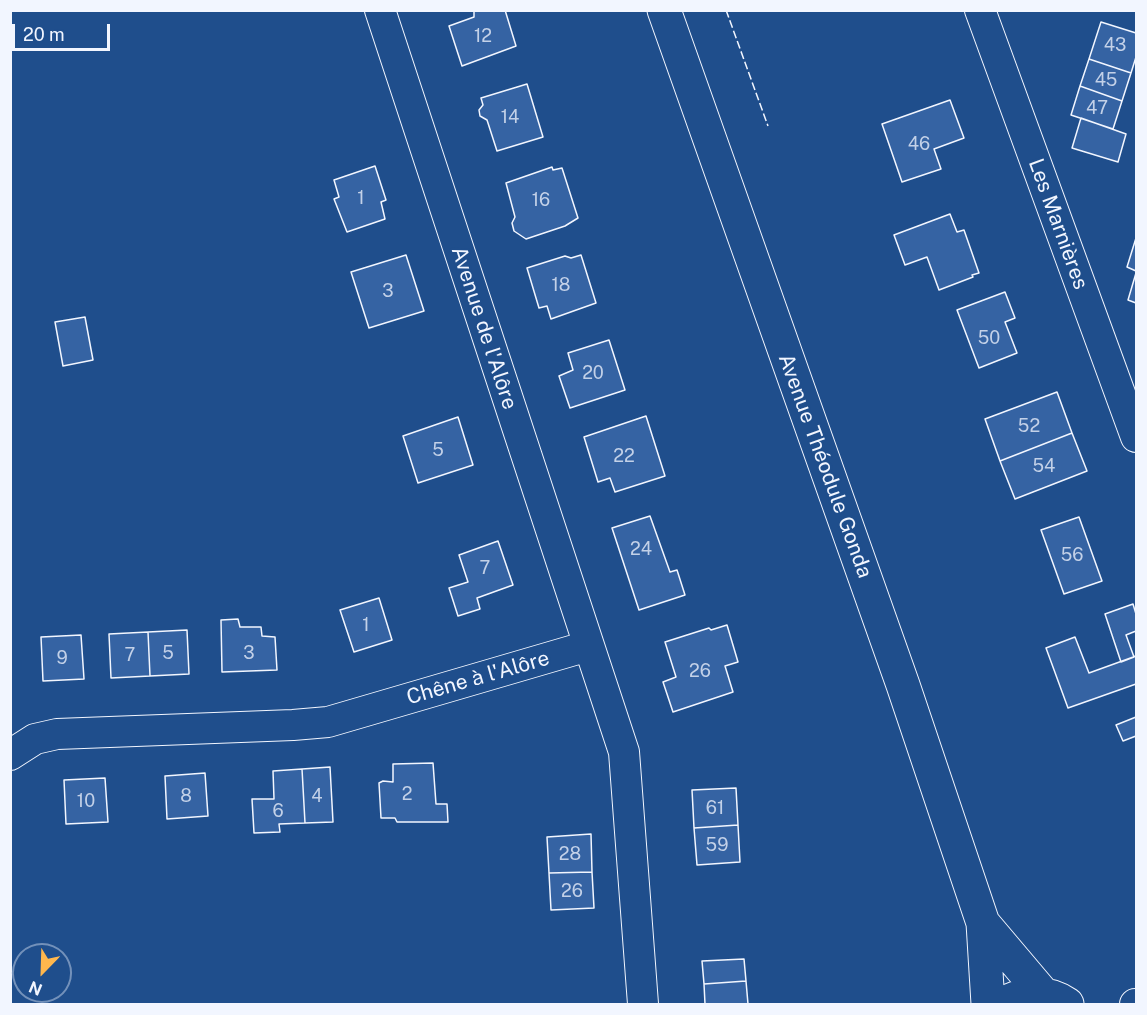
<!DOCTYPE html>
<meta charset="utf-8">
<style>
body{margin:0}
#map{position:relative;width:1147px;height:1015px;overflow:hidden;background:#1f4e8c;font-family:"Public Sans",sans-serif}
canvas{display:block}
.frame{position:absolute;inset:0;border:12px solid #f2f6ff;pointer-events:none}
.north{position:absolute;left:12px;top:943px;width:60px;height:60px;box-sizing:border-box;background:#1f4e8c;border:2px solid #7391ba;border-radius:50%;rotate:203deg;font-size:16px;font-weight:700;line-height:24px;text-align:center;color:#f2f6ff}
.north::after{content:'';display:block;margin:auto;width:21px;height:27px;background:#ffb74d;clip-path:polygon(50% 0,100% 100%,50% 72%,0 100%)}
.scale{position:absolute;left:12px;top:24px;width:98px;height:27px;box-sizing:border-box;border:3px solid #f2f6ff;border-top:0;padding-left:8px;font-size:18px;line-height:21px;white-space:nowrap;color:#f2f6ff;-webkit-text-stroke:4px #1f4e8c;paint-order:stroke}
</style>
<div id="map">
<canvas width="1147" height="1015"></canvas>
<div class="frame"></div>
<div class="north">N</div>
<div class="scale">20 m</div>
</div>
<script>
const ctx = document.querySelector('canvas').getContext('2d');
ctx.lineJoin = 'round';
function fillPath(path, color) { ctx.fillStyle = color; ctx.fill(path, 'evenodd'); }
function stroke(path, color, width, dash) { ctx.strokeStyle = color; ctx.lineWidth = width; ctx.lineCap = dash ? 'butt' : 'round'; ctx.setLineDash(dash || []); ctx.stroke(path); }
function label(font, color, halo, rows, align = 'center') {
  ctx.font = font + ' "Public Sans",sans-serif'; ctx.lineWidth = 4.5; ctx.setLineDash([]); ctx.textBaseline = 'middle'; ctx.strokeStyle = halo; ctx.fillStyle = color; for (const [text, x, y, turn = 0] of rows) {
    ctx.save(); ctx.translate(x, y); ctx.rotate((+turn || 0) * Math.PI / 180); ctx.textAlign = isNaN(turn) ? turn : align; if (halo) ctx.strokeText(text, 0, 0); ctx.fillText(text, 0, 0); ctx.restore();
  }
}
const building = new Path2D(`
 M505 10 516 46 462 66 449 26 474 17V10Z
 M1101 22 1136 33V57L1131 73 1089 59Z
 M1089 59 1131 73 1122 101 1080 86Z
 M527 84 543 137 497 151 487 120 480 116 479 110 483 105 481 98Z
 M1080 86 1122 101 1113 129 1071 115Z
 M950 100 964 138 934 149 941 169 902 182 882 124Z
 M1081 118 1126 134 1118 162 1072 148Z
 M375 166 386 200 381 202 385 219 347 232 334 199 339 197 334 180Z
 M552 167 553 170 562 168 578 218 565 226 526 239 514 231 512 223 515 217 506 183Z
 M950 214 957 232 964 230 979 273 972 275 973 277 939 290 927 257 905 265 894 235Z
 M1136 238V271L1127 267Z
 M406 255 424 311 369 328 351 272Z
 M581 255 596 303 551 319 547 306 539 308 527 268 565 256 571 258Z
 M1136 273V303L1128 300Z
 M1005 292 1015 318 1005 322 1017 353 979 368 957 310Z
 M85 317 93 360 63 366 55 322Z
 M609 340 625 390 570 408 559 376 573 370 568 353Z
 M1057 392 1072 433 1000 461 985 419Z
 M646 416 665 476 615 492 610 478 598 482 584 437Z
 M458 417 473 465 418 483 403 436Z
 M1072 433 1087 471 1015 499 1000 461Z
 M650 516 670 572 677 570 685 595 639 610 612 528Z
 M1079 517 1102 581 1064 594 1041 530Z
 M498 541 513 585 477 598 480 609 458 616 449 588 468 582 459 555Z
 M379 598 392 640 354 652 340 610Z
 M1133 604 1136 614V631L1126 635 1134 657 1121 662 1105 614Z
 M238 619 240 627H261L262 636 275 637 277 670 222 672 221 620Z
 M727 625 738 662 725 666 733 692 673 712 663 682 676 677 665 642 709 628 711 630Z
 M187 630 189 674 150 676 148 632Z
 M148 632 150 676 111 678 109 634Z
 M81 635 84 679 43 681 41 637Z
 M1075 637 1089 673 1136 656V684L1068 708 1046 648Z
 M1136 717V736L1123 741 1116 725Z
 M433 763 436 804H447L448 822H397L395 818H381L379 783 383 781 393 782V764Z
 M330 767 333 822 305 823 302 769Z
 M302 769 305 823 279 824 280 832 254 833 252 799H274L273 771Z
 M205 773 208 816 167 819 165 776Z
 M105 778 108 822 66 824 64 780Z
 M736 788 738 825 694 828 692 790Z
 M738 825 740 862 697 865 694 828Z
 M591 834 592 872 549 873 547 837Z
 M592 872 594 908 551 910 549 873Z
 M744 959 746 981 704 984 702 961Z
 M746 981 748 1004H705L704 984Z`);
fillPath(building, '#3563a3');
stroke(building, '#f2f6ff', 1.5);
const minor = new Path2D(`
 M380 10 624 752 643 1004
 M980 10 1136 437
 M10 755 35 739 57 734 293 725 328 722 588 646
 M1135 1004H1136`);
const secondary = new Path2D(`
 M664 10 903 685 983 923 988 1004
 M983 923 1043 994
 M1004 1004C1023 991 1048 991 1067 1004`);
stroke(minor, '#f2f6ff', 32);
stroke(secondary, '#f2f6ff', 35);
stroke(minor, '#1f4e8c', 30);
stroke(secondary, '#1f4e8c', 33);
stroke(new Path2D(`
 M726 10 768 126`), '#f2f6ff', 1.5, [8, 3]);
label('18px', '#c3d1e8', null, [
 ["12",483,36],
 ["43",1115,45],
 ["45",1106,80],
 ["47",1097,108],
 ["14",510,117],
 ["46",919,144],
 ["1",361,198],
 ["16",541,200],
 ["18",561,285],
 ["3",388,291],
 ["50",989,338],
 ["20",593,373],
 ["52",1029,426],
 ["5",438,450],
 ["22",624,456],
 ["54",1044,466],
 ["24",641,549],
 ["56",1072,555],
 ["7",485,568],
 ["1",366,625],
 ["5",168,653],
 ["3",249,653],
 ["7",130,655],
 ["9",62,658],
 ["26",700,671],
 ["2",407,794],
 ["8",186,796],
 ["4",317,796],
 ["10",86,801],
 ["61",715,808],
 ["6",278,811],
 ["59",717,845],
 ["28",570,854],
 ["26",572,891]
]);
label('21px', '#f2f6ff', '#1f4e8c', [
 ["Les Marnières",1058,224,70],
 ["Avenue de l'Alôre",484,328,72],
 ["Avenue Théodule Gonda",825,466,70],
 ["Chêne à l'Alôre",478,678,-16]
]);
</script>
